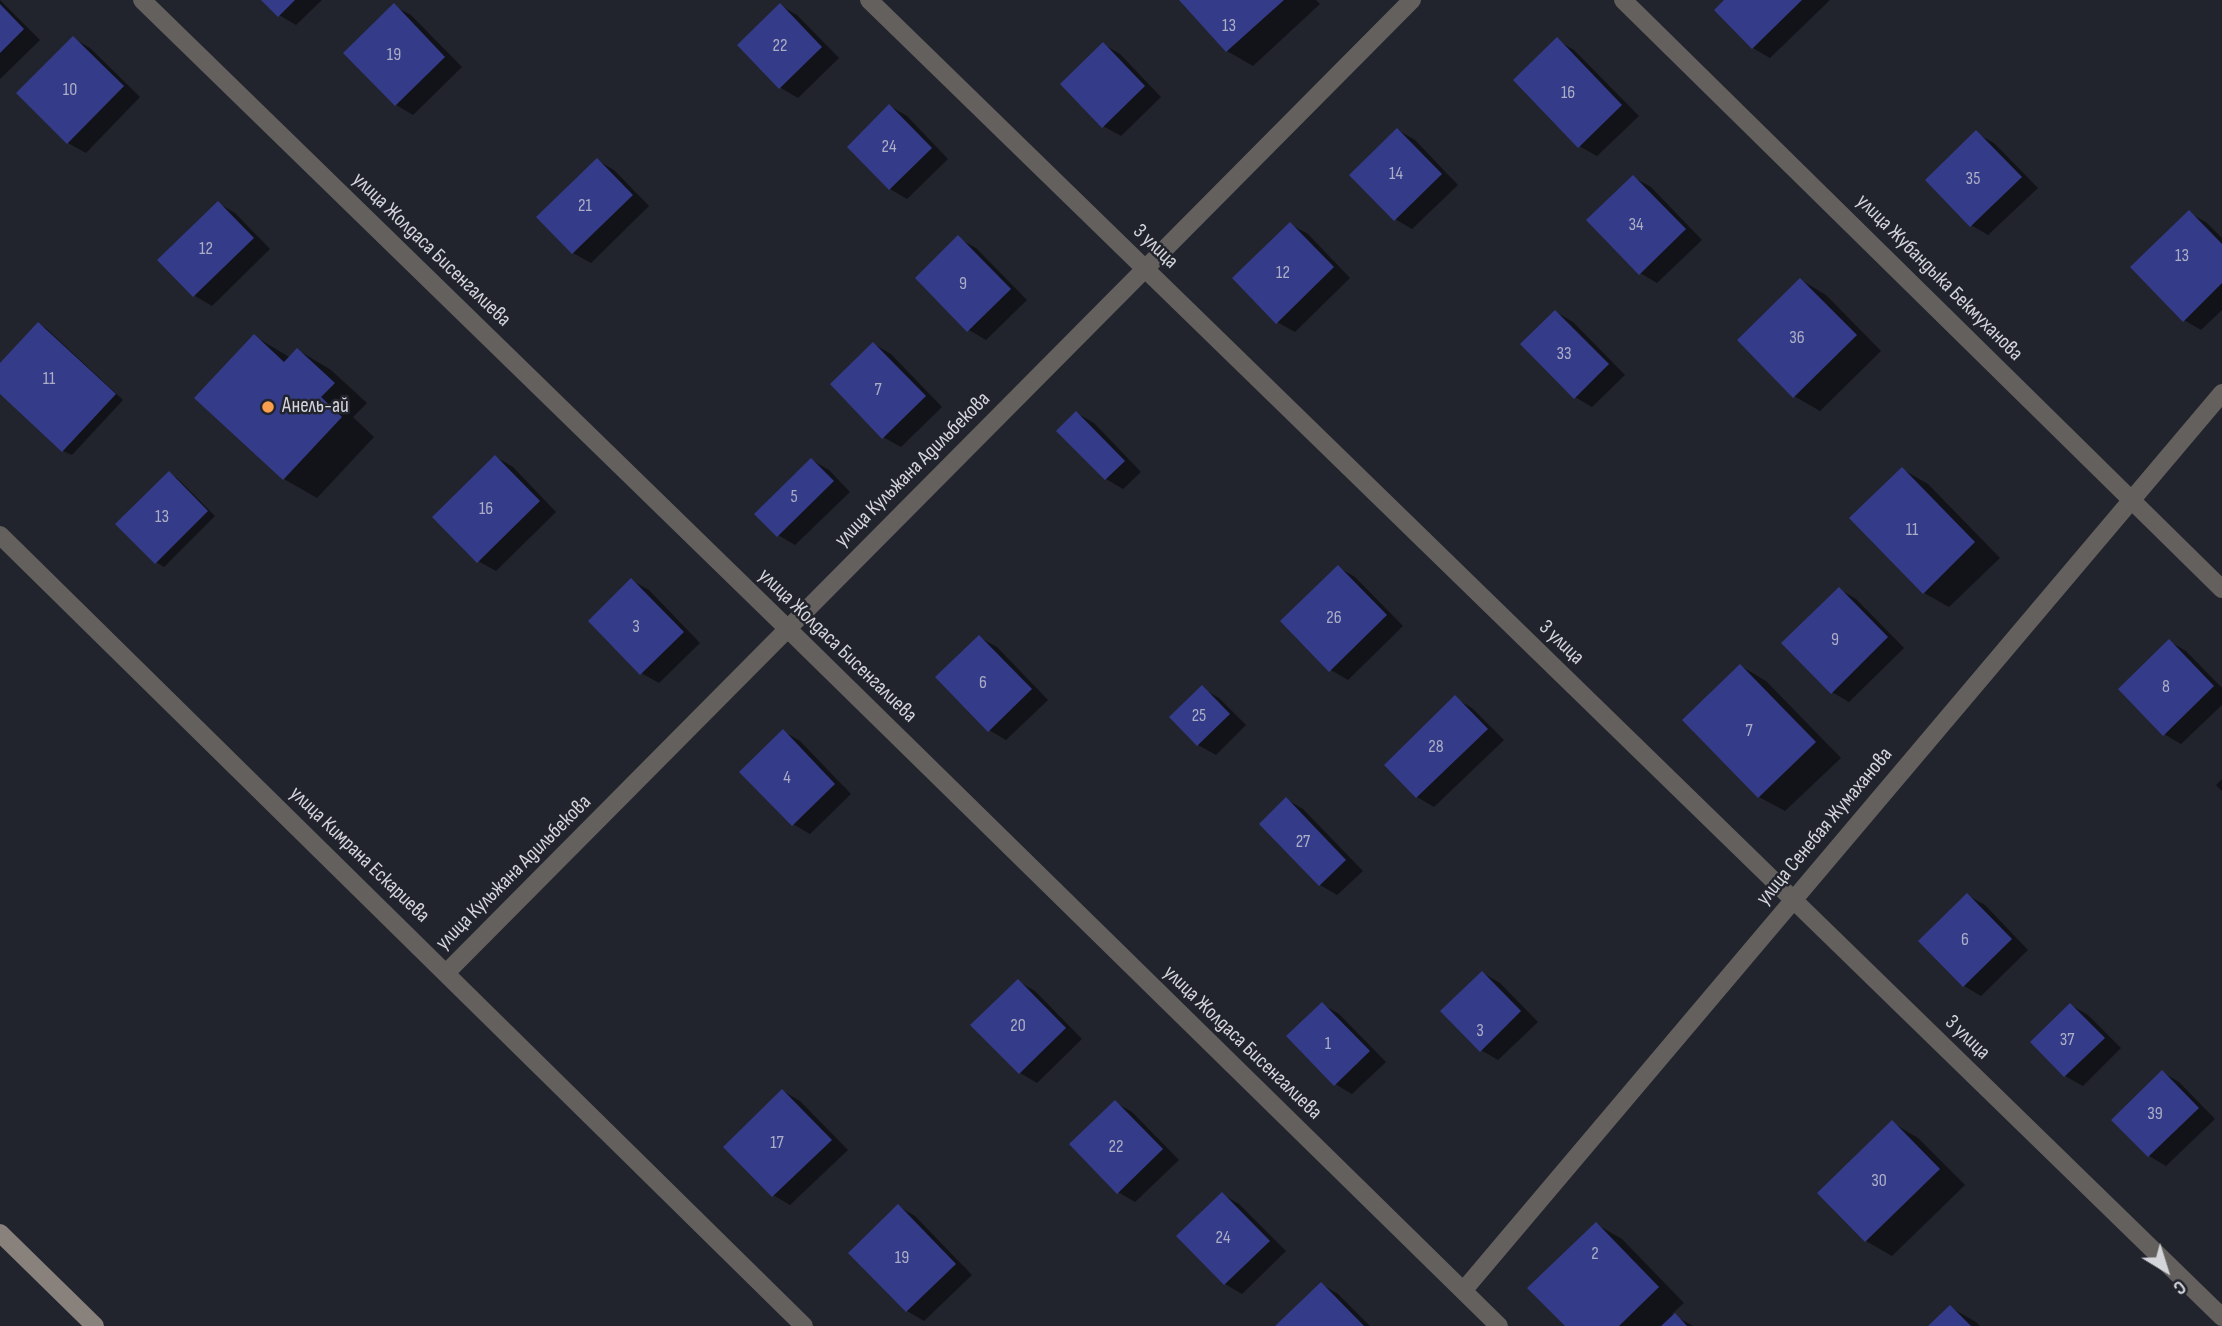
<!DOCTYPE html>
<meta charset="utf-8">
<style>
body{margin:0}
#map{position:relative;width:2222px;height:1326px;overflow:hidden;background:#22242d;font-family:"Sofia Sans Condensed",sans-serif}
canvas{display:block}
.north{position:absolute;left:2131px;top:1235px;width:70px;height:70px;-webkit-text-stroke:5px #22242d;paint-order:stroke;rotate:142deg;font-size:19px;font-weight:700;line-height:28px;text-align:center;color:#d4d5db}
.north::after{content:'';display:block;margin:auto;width:24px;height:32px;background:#d4d5db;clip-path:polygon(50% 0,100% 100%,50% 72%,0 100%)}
</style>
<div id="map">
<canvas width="2222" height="1326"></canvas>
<div class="north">С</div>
</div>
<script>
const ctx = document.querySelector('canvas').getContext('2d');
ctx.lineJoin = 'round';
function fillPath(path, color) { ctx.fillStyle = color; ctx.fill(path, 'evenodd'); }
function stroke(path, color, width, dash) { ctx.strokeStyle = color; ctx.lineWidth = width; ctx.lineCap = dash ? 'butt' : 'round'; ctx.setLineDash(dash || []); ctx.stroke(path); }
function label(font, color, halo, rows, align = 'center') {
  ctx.font = font + ' "Sofia Sans Condensed",sans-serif'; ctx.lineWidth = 5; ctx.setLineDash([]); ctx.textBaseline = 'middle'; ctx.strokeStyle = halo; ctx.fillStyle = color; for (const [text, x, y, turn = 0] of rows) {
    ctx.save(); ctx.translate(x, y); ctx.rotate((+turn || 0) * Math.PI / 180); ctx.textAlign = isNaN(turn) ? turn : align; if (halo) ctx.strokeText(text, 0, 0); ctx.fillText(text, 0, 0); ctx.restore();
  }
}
fillPath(new Path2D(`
 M0 0 40 40 0 79Z
 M264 0H322L296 25 279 15Z
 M1181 0H1316L1320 4 1253 66 1227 51Z
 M1726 0H1830L1770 58 1753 48Z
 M780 5 797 15 839 58 798 98 781 88 739 45Z
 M394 6 411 15 462 67 413 115 396 105Z
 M73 38 90 48 140 97 86 153 68 143 18 93Z
 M1557 40 1574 50 1639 116 1597 156 1579 146Z
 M1103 44 1120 54 1161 97 1121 136 1103 126Z
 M890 106 907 116 948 159 907 199 890 189Z
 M1398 130 1415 140 1458 185 1412 229 1395 219Z
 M1976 133 1994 143 2038 188 1988 235 1971 225Z
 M597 160 614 170 649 206 591 263 573 253 538 217Z
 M1633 177 1651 187 1702 240 1657 283 1640 273Z
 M218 203 235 213 270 249 212 306 195 296 160 260Z
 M2190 213 2207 223 2222 238V310L2201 330 2184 320Z
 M1290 224 1308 234 1350 278 1295 332 1277 322Z
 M958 238 976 248 1027 300 986 340 969 330Z
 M1801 280 1826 295 1881 351 1820 411 1794 396Z
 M1556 312 1573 322 1625 375 1592 407 1575 397Z
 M39 324 47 329 123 400 72 455 63 451 0 392V366Z
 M254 336 291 358 298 350 331 370 367 403 353 417 374 437 317 498 284 479Z
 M874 344 891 354 942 407 901 447 883 437Z
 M1077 413 1094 423 1141 472 1123 489 1106 479Z
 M496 457 513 467 556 512 496 571 478 561Z
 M812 460 829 470 850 492 795 545 778 535Z
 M1902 469 1928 484 2000 558 1949 607 1924 593Z
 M169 473 177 478 215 516 164 567 156 562Z
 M1338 567 1355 577 1403 626 1348 680 1331 670Z
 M631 580 649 590 700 643 659 683 641 673Z
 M1839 589 1856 599 1904 648 1849 702 1832 692Z
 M979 637 997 647 1048 700 1006 740 989 730Z
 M2169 641 2186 651 2222 688V705L2181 744 2164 734Z
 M1741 666 1766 681 1841 758 1785 811 1759 797Z
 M1202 688 1219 698 1246 725 1216 755 1198 745 1171 717Z
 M1455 698 1472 708 1504 740 1434 807 1417 797Z
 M783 731 800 741 851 794 810 834 793 824Z
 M2222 779V791L2216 785Z
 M1286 799 1303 809 1363 871 1337 895 1320 885Z
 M1967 895 1985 905 2028 950 1981 996 1964 986Z
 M1483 973 1500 983 1538 1022 1498 1060 1481 1050Z
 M1018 981 1035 991 1082 1039 1037 1083 1020 1073Z
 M1322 1004 1339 1014 1386 1062 1352 1094 1335 1084Z
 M2071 1005 2088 1015 2121 1048 2083 1086 2065 1076 2032 1042Z
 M2162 1072 2179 1082 2215 1119 2166 1166 2149 1156 2114 1120Z
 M783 1091 800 1101 848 1150 790 1205 773 1195Z
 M1115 1102 1132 1112 1179 1160 1135 1202 1118 1192Z
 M1893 1123 1918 1138 1965 1185 1892 1256 1866 1241Z
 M1222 1194 1239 1204 1286 1251 1242 1294 1225 1284Z
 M898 1206 915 1216 972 1275 924 1321 907 1311 850 1253Z
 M1596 1224 1622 1239 1684 1303 1672 1314 1693 1326H1567Z
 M1321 1284 1338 1294 1370 1326H1277Z
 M1950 1307 1976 1322 1980 1326H1931Z`), '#0007');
fillPath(new Path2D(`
 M261 0H295L278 17Z
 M1179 0H1284L1226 52Z
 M1724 0H1802L1752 49 1714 10Z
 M394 3 445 57 395 106 343 53Z
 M780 3 822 47 779 89 737 45Z
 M0 4 24 29 0 53Z
 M73 36 124 86 67 144 16 93Z
 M1557 37 1622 105 1578 148 1513 80Z
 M1103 42 1145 86 1102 128 1060 84Z
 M889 104 932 148 889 190 847 147Z
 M1397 128 1442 174 1394 221 1349 175Z
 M1976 130 2022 177 1970 227 1925 180Z
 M597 158 633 195 572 254 536 217Z
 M1633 175 1686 229 1639 275 1586 220Z
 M218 201 254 238 193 297 157 260Z
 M2189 210 2222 244V283L2183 322 2130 267Z
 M1290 222 1334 267 1276 324 1232 278Z
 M958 235 1011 289 967 332 915 278Z
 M1800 278 1857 335 1793 398 1737 340Z
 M1555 310 1609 364 1574 399 1520 344Z
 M38 322 116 394 62 452 0 394V363Z
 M254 334 284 362 297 348 335 383 321 397 342 417 283 480 194 398Z
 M873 342 926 396 882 439 830 384Z
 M1076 411 1125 461 1105 480 1056 431Z
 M495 455 540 501 477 563 432 517Z
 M811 458 834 481 777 537 754 514Z
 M1902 467 1975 542 1923 594 1849 518Z
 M169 471 208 511 155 564 115 524Z
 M1338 565 1387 615 1329 672 1280 621Z
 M631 578 684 632 640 675 588 621Z
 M1839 587 1888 637 1831 694 1781 643Z
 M979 635 1032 689 988 732 935 677Z
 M2169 639 2214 686 2163 736 2118 689Z
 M1740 664 1816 742 1758 798 1682 720Z
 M1202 685 1230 714 1197 746 1169 717Z
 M1455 695 1488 729 1416 798 1384 765Z
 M783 729 835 784 792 826 739 772Z
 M1286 797 1346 860 1319 886 1259 824Z
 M1967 893 2012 939 1963 987 1918 941Z
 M1482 971 1521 1011 1480 1052 1440 1011Z
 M1018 979 1066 1028 1019 1074 970 1025Z
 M1322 1002 1370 1051 1334 1086 1286 1036Z
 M2070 1003 2105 1038 2064 1077 2030 1042Z
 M2162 1070 2199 1108 2148 1157 2111 1120Z
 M782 1089 832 1140 772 1197 723 1147Z
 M1115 1100 1163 1149 1117 1194 1069 1144Z
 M1892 1120 1940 1169 1865 1242 1817 1193Z
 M1222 1192 1270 1241 1224 1285 1176 1236Z
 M898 1204 956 1264 906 1312 848 1253Z
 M1596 1222 1659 1287 1619 1326H1565L1527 1288Z
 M1321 1282 1364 1326H1275Z
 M1950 1305 1971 1326H1928Z
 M1675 1313 1687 1326H1661Z`), '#343b89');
stroke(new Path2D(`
 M142 0 788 629 1499 1326
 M869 0 2222 1317
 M1623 0 2222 589
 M0 535 804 1326
 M446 973 1412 0
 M1463 1291 2222 393`), '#64605d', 18);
stroke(new Path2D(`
 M0 1233 95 1326`), '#88817c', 18);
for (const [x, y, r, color] of [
 [268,407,7,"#fa9f4e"]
]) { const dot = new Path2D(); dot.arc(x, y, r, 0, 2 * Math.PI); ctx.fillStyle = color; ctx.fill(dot); stroke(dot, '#22242d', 2.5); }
label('18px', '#acaec6', null, [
 ["13",1229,26],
 ["22",780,46],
 ["19",394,55],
 ["10",70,90],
 ["16",1568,93],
 ["24",889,147],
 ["14",1396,174],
 ["35",1973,179],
 ["21",585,206],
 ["34",1636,225],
 ["12",206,249],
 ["13",2182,256],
 ["12",1283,273],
 ["9",963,284],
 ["36",1797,338],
 ["33",1564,354],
 ["11",49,379],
 ["7",878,390],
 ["5",794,497],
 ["16",486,509],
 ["13",162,517],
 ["11",1912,530],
 ["26",1334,618],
 ["3",636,627],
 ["9",1835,640],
 ["6",983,683],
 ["8",2166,687],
 ["25",1199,716],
 ["7",1749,731],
 ["28",1436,747],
 ["4",787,778],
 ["27",1303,842],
 ["6",1965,940],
 ["20",1018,1026],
 ["3",1480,1031],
 ["37",2067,1040],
 ["1",1328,1044],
 ["39",2155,1114],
 ["17",777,1143],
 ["22",1116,1147],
 ["30",1879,1181],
 ["24",1223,1238],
 ["2",1595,1254],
 ["19",902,1258]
]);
label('21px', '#d4d5db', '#22242d', [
 ["3 улица",1155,247,44],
 ["улица Жолдаса Бисенгалиева",431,250,44],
 ["улица Жубандыка Бекмуханова",1939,278,45],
 ["улица Кульжана Адильбекова",913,470,-45],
 ["3 улица",1561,643,44],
 ["улица Жолдаса Бисенгалиева",837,646,44],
 ["улица Сенебая Жумаханова",1825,827,-50],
 ["улица Кимрана Ескариева",359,855,44],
 ["улица Кульжана Адильбекова",514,873,-45],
 ["3 улица",1967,1038,44],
 ["улица Жолдаса Бисенгалиева",1242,1043,44]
]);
label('21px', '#d4d5db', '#22242d', [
 ["Анель-ай",282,407]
], 'left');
</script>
